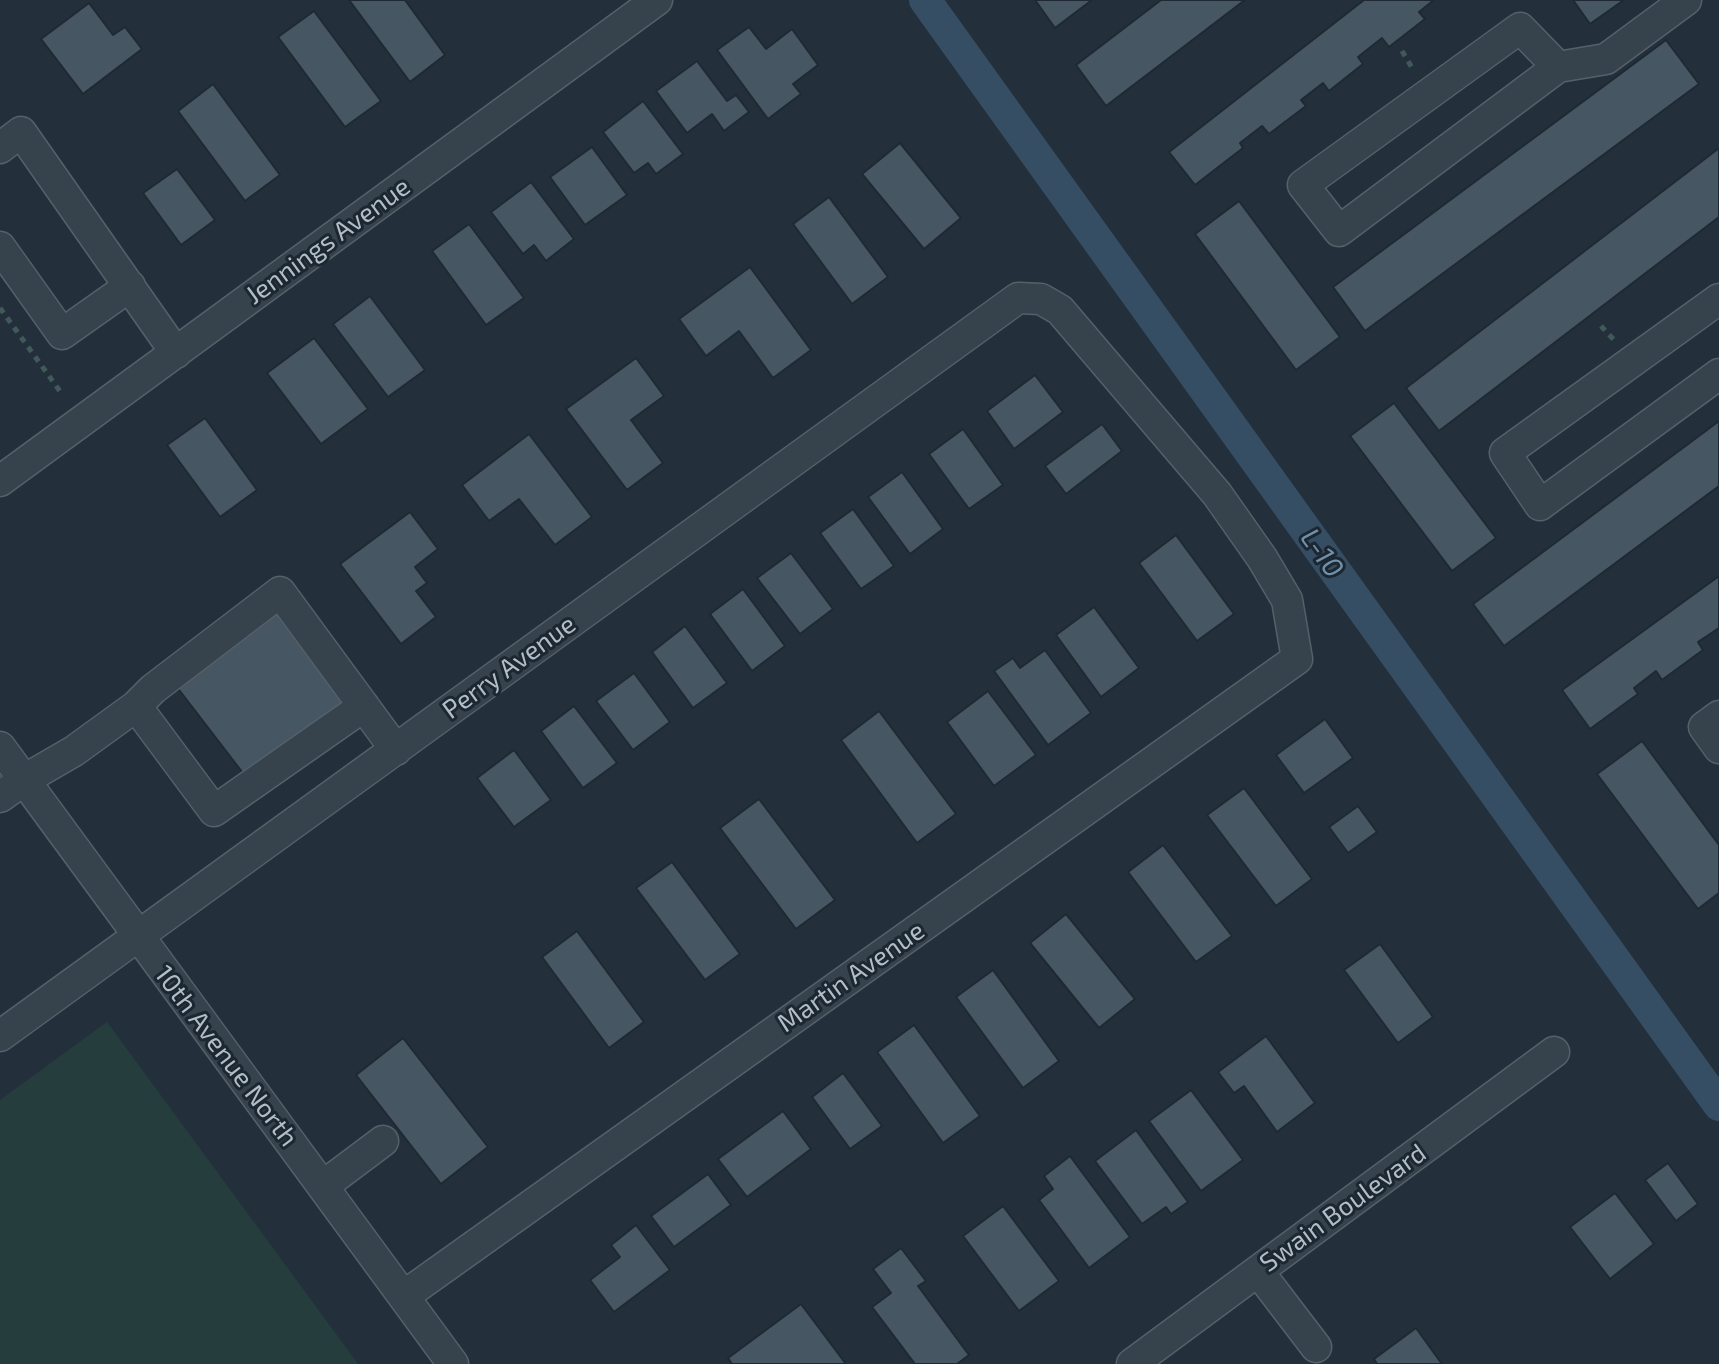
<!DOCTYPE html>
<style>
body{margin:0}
canvas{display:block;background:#23303c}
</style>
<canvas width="1719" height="1364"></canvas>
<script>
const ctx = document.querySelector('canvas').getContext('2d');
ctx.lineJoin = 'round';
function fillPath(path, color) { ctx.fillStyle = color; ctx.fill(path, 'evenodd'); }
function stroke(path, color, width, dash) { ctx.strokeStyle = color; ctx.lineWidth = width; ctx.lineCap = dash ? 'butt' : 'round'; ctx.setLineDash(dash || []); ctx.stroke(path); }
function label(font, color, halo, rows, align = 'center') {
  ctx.font = font + ' "Exo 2",sans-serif'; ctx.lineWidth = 6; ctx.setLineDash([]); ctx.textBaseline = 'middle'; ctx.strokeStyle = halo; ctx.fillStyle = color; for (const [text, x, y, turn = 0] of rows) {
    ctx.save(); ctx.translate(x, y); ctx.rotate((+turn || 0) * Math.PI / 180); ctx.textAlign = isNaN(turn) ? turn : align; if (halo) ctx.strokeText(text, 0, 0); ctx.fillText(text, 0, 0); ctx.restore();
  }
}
fillPath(new Path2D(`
 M107 1022 358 1364H0V1100Z`), '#253d3d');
stroke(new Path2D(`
 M925 0 1719 1105`), '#364e63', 32);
const building = new Path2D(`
 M349 0H405L445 55 410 82Z
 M1035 0H1092L1055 28Z
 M1161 0H1245L1106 106 1076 65Z
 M1364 0H1434L1419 12 1425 19 1389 47 1382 38 1358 57 1363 64 1329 91 1323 83 1301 100 1306 106 1269 134 1262 126 1240 143 1243 148 1195 185 1169 152Z
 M1573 0H1624L1590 24Z
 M89 3 113 35 125 27 142 49 83 94 41 39Z
 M314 11 381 101 345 127 278 37Z
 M749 27 766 49 792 29 818 65 793 84 801 94 768 119 717 50Z
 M1666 40 1699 84 1365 331 1333 287Z
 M697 61 727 101 736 95 749 112 724 131 712 114 687 133 656 91Z
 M213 84 280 175 245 201 178 111Z
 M643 101 683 154 656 174 648 163 634 173 603 132Z
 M900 143 961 218 924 249 862 174Z
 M592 147 627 195 585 225 550 177Z
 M1719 148V217L1439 431 1406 388Z
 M177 169 215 220 181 245 143 193Z
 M531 182 574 239 546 261 534 245 523 254 491 212Z
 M829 197 888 277 852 304 793 224Z
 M1239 201 1340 337 1296 370 1195 234Z
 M469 224 524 298 486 325 432 251Z
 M750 267 811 350 773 378 739 331 706 356 679 319Z
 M370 296 425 370 388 397 333 324Z
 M314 338 368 409 321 444 267 373Z
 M636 358 664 396 631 420 663 463 627 490 566 409Z
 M1035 375 1063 412 1014 449 987 411Z
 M1394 403 1496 538 1452 571 1350 436Z
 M205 418 257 490 220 517 167 445Z
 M1719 421V486L1504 646 1473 604Z
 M1102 424 1122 451 1066 494 1045 466Z
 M963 429 1003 485 969 509 929 454Z
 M529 434 592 517 555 545 519 499 489 521 462 485Z
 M902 472 943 529 910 554 868 497Z
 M853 509 894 566 861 589 820 533Z
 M410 512 438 549 415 567 427 583 416 591 436 617 401 644 340 564Z
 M1176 535 1234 614 1197 641 1139 563Z
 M791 553 833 609 800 634 757 578Z
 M1719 576V628L1698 642 1703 650 1662 680 1656 671 1634 688 1638 694 1590 729 1562 690Z
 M743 589 785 646 752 671 710 614Z
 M274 605 347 700 246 777 173 682Z
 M1094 607 1139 668 1101 697 1056 635Z
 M685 626 727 683 693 708 652 652Z
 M1045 650 1091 713 1048 745 994 671 1013 658 1020 668Z
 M634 673 670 722 633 750 596 701Z
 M988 691 1036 755 994 786 947 722Z
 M574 706 617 763 583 788 541 731Z
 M879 711 956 814 917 843 841 740Z
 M1325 719 1353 758 1304 793 1276 755Z
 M1642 741 1719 845V893L1698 909 1597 774Z
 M514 750 551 800 514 827 477 778Z
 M1244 788 1312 879 1276 906 1207 815Z
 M759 799 835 900 796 929 720 828Z
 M1358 806 1377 832 1348 853 1329 827Z
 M1163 845 1232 936 1196 962 1128 872Z
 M672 862 740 954 705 980 636 888Z
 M1066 914 1135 999 1099 1028 1030 943Z
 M577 931 644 1022 609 1048 542 957Z
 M1380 944 1433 1017 1398 1043 1344 970Z
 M993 970 1059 1061 1023 1088 956 997Z
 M914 1025 980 1116 943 1143 877 1052Z
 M1266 1036 1315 1103 1277 1132 1244 1086 1234 1093 1218 1072Z
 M403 1038 488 1147 441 1184 356 1075Z
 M843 1073 882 1126 850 1149 812 1097Z
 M1191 1090 1243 1160 1201 1191 1149 1121Z
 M783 1111 811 1149 747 1197 718 1159Z
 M1136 1130 1188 1202 1171 1214 1166 1207 1142 1224 1095 1161Z
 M1070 1156 1130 1237 1089 1268 1039 1200 1053 1189 1044 1176Z
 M1668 1163 1698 1204 1676 1221 1645 1180Z
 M708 1174 731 1205 674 1247 651 1216Z
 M1615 1193 1654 1244 1610 1279 1570 1227Z
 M1003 1206 1059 1281 1019 1311 963 1236Z
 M636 1225 670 1270 614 1312 590 1280 620 1257 611 1245Z
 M901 1248 926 1281 918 1286 969 1355 957 1364H915L872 1307 891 1293 873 1269Z
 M801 1304 846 1364H732L728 1358Z
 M1416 1328 1442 1364H1377L1374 1359Z`);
fillPath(building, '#465662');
stroke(building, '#1e2933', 2);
const minor = new Path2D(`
 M1558 67 1520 28 1303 185 1339 231 1558 67 1606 59 1686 0
 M0 148 21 132 176 353
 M0 247 62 334 130 286
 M1719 299 1505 453 1540 505 1719 374
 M0 481 657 0
 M136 706 153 689 280 592 396 750
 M1719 716 1704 727 1719 748
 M0 747 453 1364
 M0 797 24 780 74 751 136 706 214 811 364 706
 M0 1036 1018 298 1041 299 1060 310 1217 494 1262 558 1287 600 1297 659 404 1296
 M323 1186 383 1141
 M1258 1271 1316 1347
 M1132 1364 1554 1052`);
stroke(minor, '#55606a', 33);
stroke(new Path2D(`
 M1402 51 1414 71
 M0 308 62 394
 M1601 326 1614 340`), '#425959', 5, [6, 6]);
stroke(minor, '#36424c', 30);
label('26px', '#b2bdc7', '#1c2731', [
 ["Jennings Avenue",328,241,-36],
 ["Perry Avenue",509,667,-36],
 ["Martin Avenue",851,977,-35],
 ["10th Avenue North",226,1056,53],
 ["Swain Boulevard",1343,1208,-36]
]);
label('italic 28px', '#7191ab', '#1c2731', [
 ["L-10",1322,553,54]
]);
</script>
